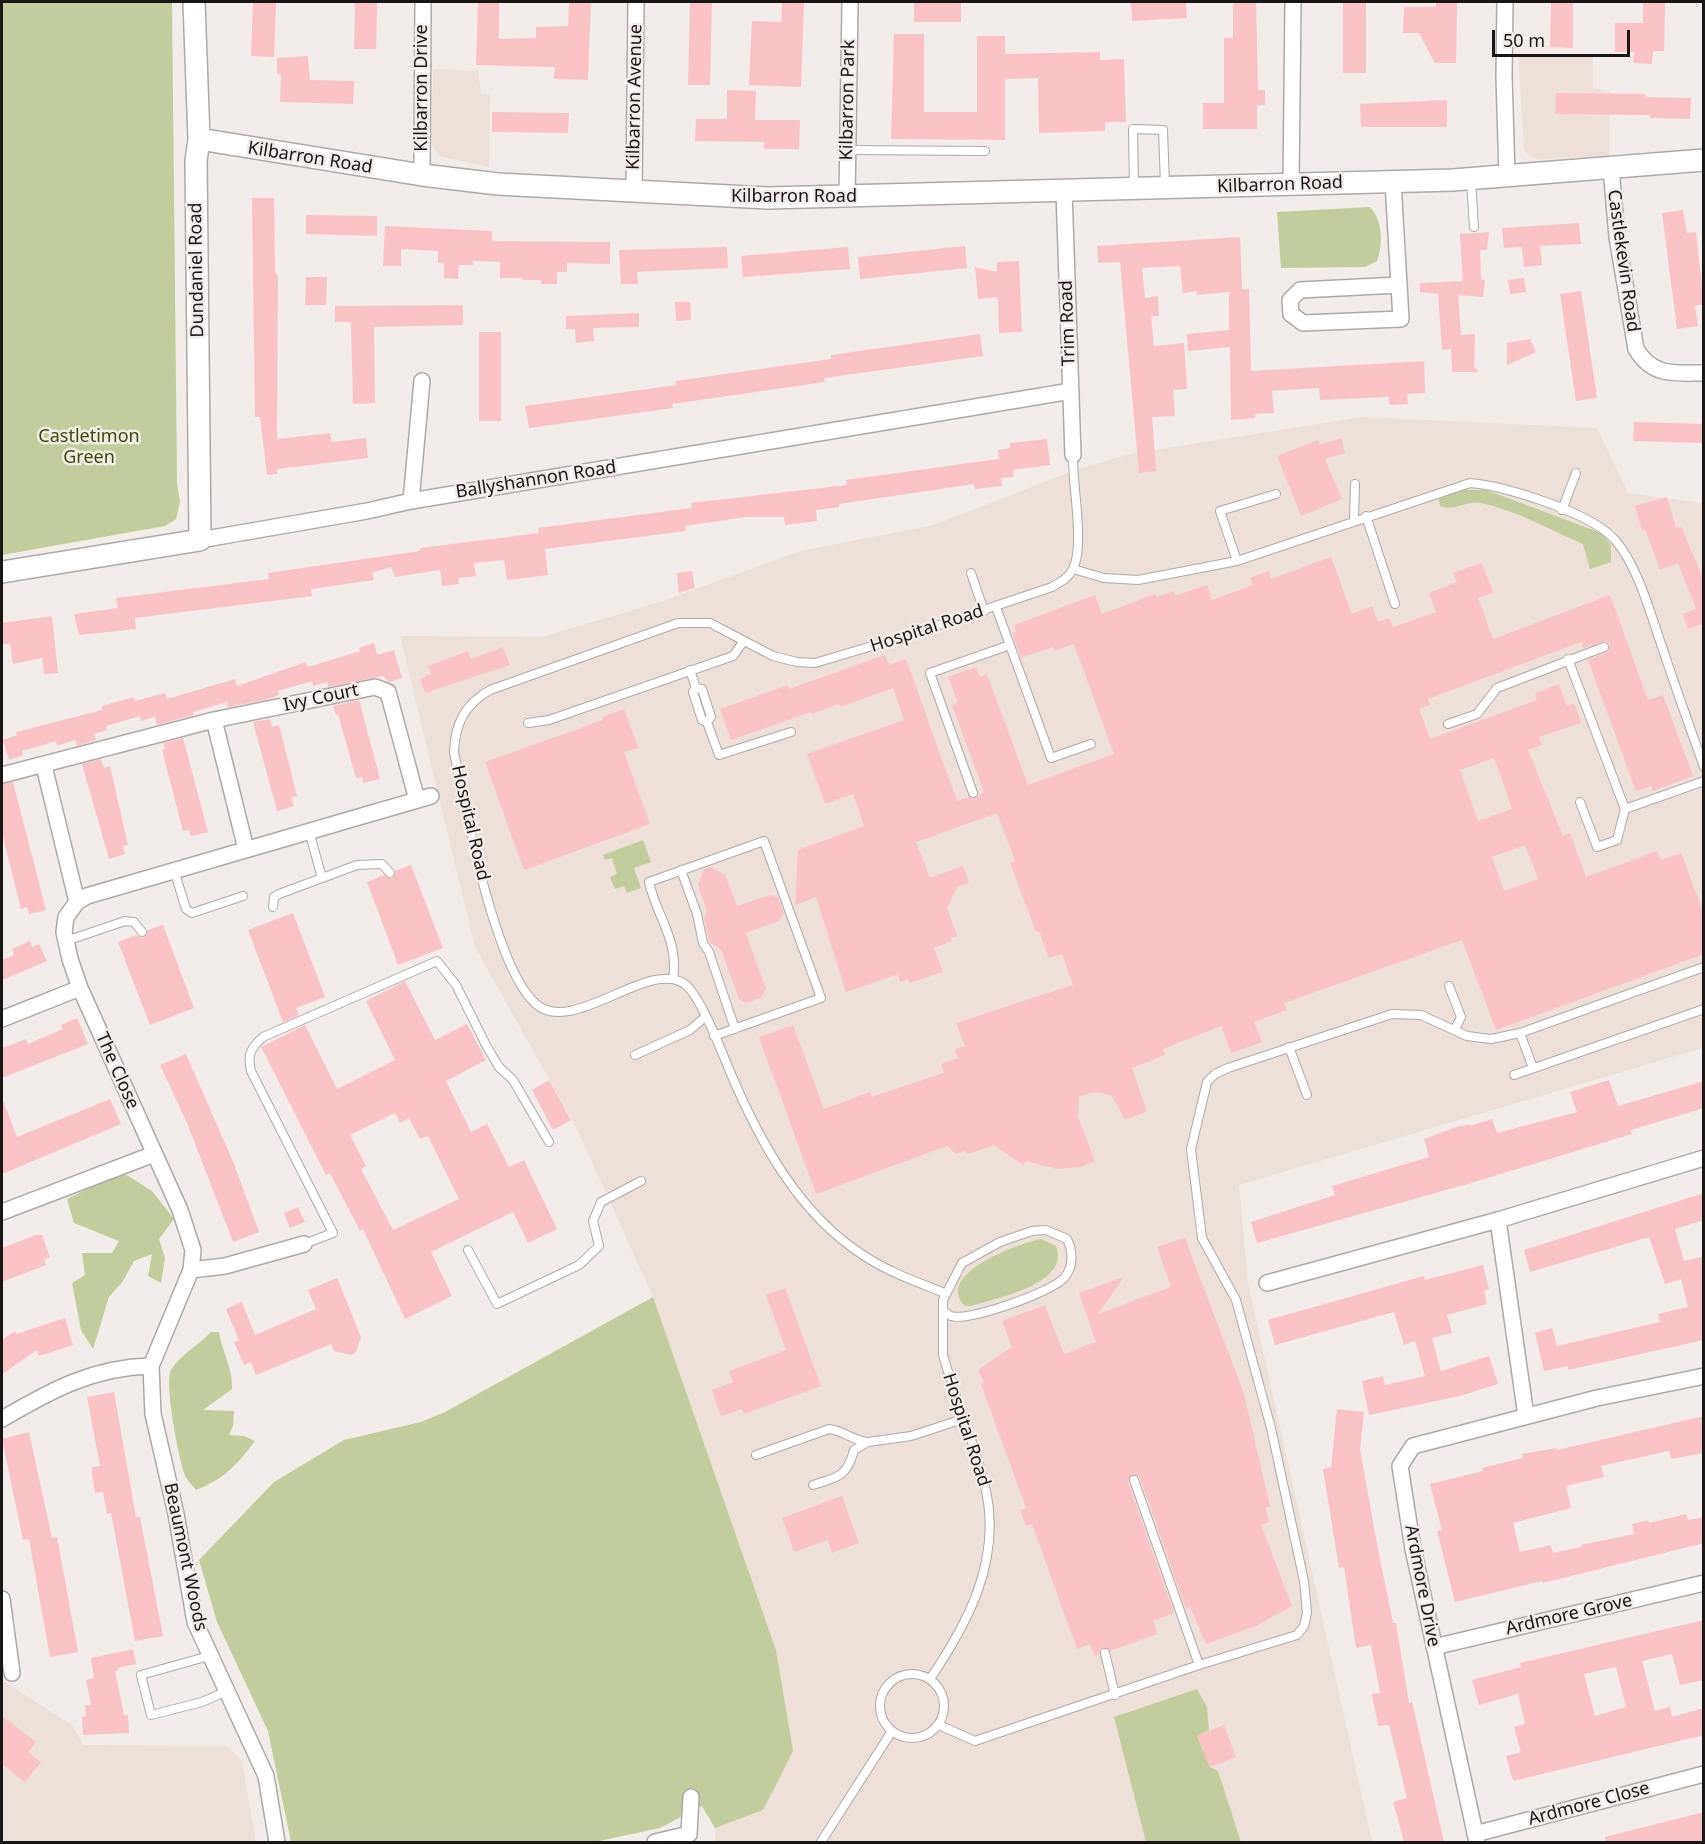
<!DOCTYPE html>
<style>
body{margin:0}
#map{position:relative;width:1705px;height:1844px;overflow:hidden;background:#f2edea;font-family:"Noto Sans",sans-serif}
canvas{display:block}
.frame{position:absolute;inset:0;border:3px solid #191716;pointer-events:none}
.scale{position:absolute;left:1492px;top:30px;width:138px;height:27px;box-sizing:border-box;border:3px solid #191716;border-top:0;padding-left:8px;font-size:18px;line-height:21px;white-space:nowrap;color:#191716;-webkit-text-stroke:4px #f2edea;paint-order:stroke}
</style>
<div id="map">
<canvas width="1705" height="1844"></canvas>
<div class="frame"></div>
<div class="scale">50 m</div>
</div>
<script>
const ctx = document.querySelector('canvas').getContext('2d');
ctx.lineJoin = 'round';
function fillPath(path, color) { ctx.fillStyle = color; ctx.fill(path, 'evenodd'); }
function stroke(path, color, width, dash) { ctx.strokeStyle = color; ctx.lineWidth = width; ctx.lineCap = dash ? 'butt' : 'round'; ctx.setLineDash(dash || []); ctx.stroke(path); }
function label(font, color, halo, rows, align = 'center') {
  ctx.font = font + ' "Noto Sans",sans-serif'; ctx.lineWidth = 5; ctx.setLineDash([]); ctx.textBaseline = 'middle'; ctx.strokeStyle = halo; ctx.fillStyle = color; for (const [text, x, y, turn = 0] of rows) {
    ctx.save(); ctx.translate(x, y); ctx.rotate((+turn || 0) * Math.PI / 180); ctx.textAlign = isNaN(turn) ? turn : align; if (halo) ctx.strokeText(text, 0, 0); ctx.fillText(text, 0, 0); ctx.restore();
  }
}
fillPath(new Path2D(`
 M1518 56H1593V88L1610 91 1609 156 1536 159 1528 155 1524 148Z
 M433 69 478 71 481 94 490 95 489 167 438 156 431 143Z
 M1361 417 1597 428 1628 493 1703 503V1048L1239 1185 1248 1283 1372 1842H715V1828L763 1810 776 1650 653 1297 577 1129 475 947 400 636 542 637 663 601 800 551 934 525 1072 471 1130 454Z
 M2 1680 73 1726 83 1745 227 1746 242 1761 256 1842H2Z`), '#ede0d9');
fillPath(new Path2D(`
 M2 2H172L177 483 180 502 176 519 165 526 2 555Z
 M1370 207C1383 220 1383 245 1377 261L1365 267 1281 268 1277 212Z
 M1461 490H1486L1601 533 1611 545V562L1590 569 1583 544C1550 530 1516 510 1481 503 1467 500 1453 512 1440 506L1439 499Z
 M643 840 651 862 634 868 641 888 627 893 624 886 615 889 610 877 617 874 612 858 605 860 603 855Z
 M122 1172 152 1191 174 1219 159 1239 165 1258 161 1283 148 1276 152 1254 134 1261 123 1281 109 1297 93 1349 81 1330 72 1283 85 1275 82 1253H112L119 1241 74 1223 67 1199Z
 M1041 1239 1056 1246C1071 1284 996 1298 971 1306H965C933 1274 1020 1243 1041 1239Z
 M653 1297 776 1650 793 1751 763 1810 715 1828 702 1806 660 1828 594 1842H291L268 1731 217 1622 199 1560 274 1482 344 1440 421 1422 445 1412Z
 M211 1332H219C222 1352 233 1368 232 1389L203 1410 234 1411 233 1426 229 1435 244 1436 255 1441C239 1463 223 1480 196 1490 193 1485 187 1481 185 1475 179 1459 164 1384 171 1370 181 1354 198 1346 211 1332Z
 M1197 1689 1207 1707 1209 1730 1197 1736 1210 1767 1218 1771 1241 1842H1146L1114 1717Z`), '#c1cd9c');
fillPath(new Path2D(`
 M253 2H276L274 57 251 56Z
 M355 2H377L376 49H354Z
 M478 2H499V39L536 38V27L568 26 569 2H591L588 80 554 79 555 67 476 65Z
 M690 2H712L710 85H688Z
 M782 2H804L801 87 749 85 752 21 781 22Z
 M914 2H961V22H914Z
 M1131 2H1186L1187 18 1132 21Z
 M1233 2H1256L1258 90H1265V105H1257V129H1203V103H1224V38H1233Z
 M1343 2H1366V73H1343Z
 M1436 2H1457L1456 63H1435L1419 33H1403L1404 7H1436Z
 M1551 2H1573V48L1550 47Z
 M1643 2H1665L1664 51H1653L1652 64 1633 63 1634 52H1615V23H1643Z
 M894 34H924V112H977V36H1005V54L1100 52V60L1124 59 1126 122H1105V131L1039 133 1038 78 1005 79V140L891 139Z
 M308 56 310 80 354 81 353 104 280 102 281 74H277V58Z
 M727 90 756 91 755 120H800L799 149H764V142L695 141 696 119H727Z
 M1556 93 1645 94V97L1691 98 1690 119 1650 118V115L1555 114Z
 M1447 100V127H1361L1360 104Z
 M492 112 569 113 568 133 492 132Z
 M252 198H274L275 271 278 277 277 439 330 433 332 442 366 438 368 458 277 469V474L267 475 260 417H255Z
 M1683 210 1687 233 1696 232 1704 304 1695 306 1698 326 1677 329 1662 213Z
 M306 215 377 216V236L306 234Z
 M1579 223 1581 244 1540 246 1542 265 1524 267 1522 247 1504 248 1502 228Z
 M385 226 492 231V241L610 242V264L567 263V272H557V284H541V280H523L522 278H500V262L473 261V265H459L458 279 444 278V263H438V251L401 249V266H383Z
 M1489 232 1487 250H1480L1481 280H1485L1483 297 1458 295 1461 335 1475 334 1474 367 1479 372H1452L1451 349 1442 350 1438 294 1420 292V283L1463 281 1460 234Z
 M1240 237 1242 289H1249L1251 371 1424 361 1425 393 1407 394 1408 404 1389 405V397L1320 400 1319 388 1272 391 1274 413 1255 414V418L1231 420 1230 347 1188 351 1187 334 1229 330V292L1197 295V291L1183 293 1180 266 1142 268 1145 298 1158 296 1159 316H1151L1154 346 1184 343 1187 389 1173 390 1175 416 1152 417 1156 471 1139 473 1120 262 1098 263 1097 246Z
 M965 246 967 268 860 279 858 257Z
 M727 247 728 268 637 272 638 284H621L619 250Z
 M848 247 850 269 743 277 741 256Z
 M1019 261 1022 332 999 333 998 297 978 299 975 267 997 272V262Z
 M306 277H327L326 305H305Z
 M1524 278 1526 292 1510 294 1508 280Z
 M1581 291 1597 398 1576 401 1560 294Z
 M675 302H690L691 320 676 321Z
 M463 305V325L374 327 375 403 353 404 351 322H335V306Z
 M639 313V327L593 328 594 341 576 343 575 329H566V316Z
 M479 332H501V421H479Z
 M980 334 983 356 824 378 825 382 672 404 673 408 529 428 525 406 676 385V381L831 359V355Z
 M1530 339 1536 352 1507 365V343Z
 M1634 422 1704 424V443L1633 441Z
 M1341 438 1345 453 1325 459 1342 499 1301 516 1277 456 1318 440 1320 445Z
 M1047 439 1050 465 1013 470 1014 477 1001 478 1002 486 975 489 974 484 839 504V507L816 510 817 521 785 525 784 517H746L685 526 686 531 545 549 548 575 507 580 504 560 474 563 476 576 458 578 459 584 442 586 440 570 395 577 391 567 372 573 374 580 311 589 312 596 135 618 136 629 79 635 74 614 118 608 116 598 269 579 268 573 420 551V548L539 533 538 528 692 508 691 503 847 485 846 480 999 459 998 450 1010 448V443Z
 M1667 497 1676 528 1681 527 1704 580V626L1701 624 1688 629 1683 614 1696 609 1678 563 1660 570 1645 529 1642 530 1635 506Z
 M1331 557 1352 614 1372 606 1378 622 1389 618 1393 627 1436 612 1429 593 1457 582 1453 573 1482 563 1493 593 1478 598 1493 639 1610 595 1648 700 1663 695 1693 776 1653 791 1651 786 1636 791 1588 660 1608 651 1610 645 1606 641 1583 648 1581 642 1428 699 1430 705 1419 709 1430 739 1537 700 1535 693 1559 684 1567 706 1574 703 1581 723 1539 737 1542 745 1528 750 1563 836 1570 833 1586 877 1657 851 1661 860 1681 853 1704 914V954L1496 1030 1462 940 1284 1003 1287 1010 1254 1022 1262 1042 1231 1053 1221 1026 1163 1049 1165 1055 1132 1068 1147 1111 1141 1114 1125 1120 1111 1095 1095 1092 1079 1097 1078 1117 1095 1161 1081 1167 1057 1169 1026 1161 1023 1165 994 1145 969 1154 964 1151 956 1154 947 1146 816 1194 759 1037 793 1025 824 1109 870 1092 872 1097 944 1073 941 1064 958 1058 955 1049 965 1046 956 1023 1073 985 1062 954 1049 958 1039 931 1036 932 1010 863 1015 861 997 813 916 842 930 878 963 866 969 883 957 887 947 908 957 936 951 938 952 941 934 948 943 972 910 983 908 979 900 982 898 974 846 992 816 897 795 905 798 850 864 826 853 794 825 804 807 754 904 720 893 688 840 707 839 704 812 714 811 712 731 740 720 709 788 685 789 689 885 655 889 665 906 659 957 801 969 797 974 799 984 792 952 705 958 703 948 677 976 667 980 677 987 674 1028 785 1114 754 1074 644 1055 651 1053 647 1021 658 1012 633 1016 631 1014 625 1095 595 1102 614 1155 594 1157 597 1174 591 1175 596 1207 585 1212 600 1253 585 1250 578 1269 571 1271 579ZM1494 758 1512 809 1478 821 1460 770ZM1525 845 1538 879 1504 891 1492 857Z
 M692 571 695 588 679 593 677 573Z
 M52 616 58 673 44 674 42 658 13 664 10 644H3L2 623Z
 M374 643 377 655 394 650 402 678 389 682 383 676 328 687 327 682 313 686 312 681 278 691 279 695 265 700 228 707 227 702 193 712 194 715 157 725 155 717 141 721 140 716 106 726 107 730 94 734 96 740 77 746 75 740 57 746 56 741 22 751 23 755 9 760 3 740 17 735 16 732 102 710V706L134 697 135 701 165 693 167 699 235 679 237 686 306 662 308 667 360 651 359 648Z
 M503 647 510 665 425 693 420 679 431 674 428 666 468 651 471 659Z
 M359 700 380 779 363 783 362 777 356 778 338 714 336 715 333 706Z
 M624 709 638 748 624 752 650 824 524 870 485 762 603 720 602 717Z
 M270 719 272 727 279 725 297 796 291 798 294 806 277 811 253 722Z
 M183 738 208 832 191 836 189 830 183 831 162 750 165 749 163 743Z
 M101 759 104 768 110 766 128 845 123 846 125 854 109 859 82 764Z
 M13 782 46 910 29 914 27 907 21 909 2 833V784Z
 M411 865 443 948 398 965 367 882 384 875 392 879 395 871Z
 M710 867 725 875 737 906 770 895 778 898 784 913 779 921 746 933 766 989 761 998 746 1003 739 999 721 950 709 941 704 918 707 911 698 885 704 869Z
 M293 913 325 997 296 1008 299 1015 283 1022 248 930Z
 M163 925 194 1008 150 1025 118 942 136 935 143 938 148 930Z
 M30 941 32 947 39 944 47 961 2 980V960L14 955 12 949Z
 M405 981 435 1040 467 1024 486 1060 446 1081 471 1132 487 1124 509 1167 524 1160 557 1229 528 1243 513 1212 431 1252 452 1296 405 1319 363 1229 360 1231 330 1173 326 1175 261 1047 305 1025 337 1089 395 1060 366 1001ZM395 1113 400 1123 409 1118 420 1139 428 1136 459 1199 393 1230 361 1169 366 1166 350 1135Z
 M77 1018 88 1044 2 1078V1048L26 1039 28 1044 63 1029 61 1025Z
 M186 1054 234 1164 259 1232 233 1242 187 1123 160 1065Z
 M549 1080 571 1120 553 1130 532 1090Z
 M1609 1080 1618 1106 1704 1081V1108L1631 1130 1632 1134 1471 1183 1257 1243 1251 1222 1335 1195 1332 1186 1429 1157 1424 1139 1456 1127 1470 1124V1126L1492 1119 1497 1133 1577 1112 1570 1092Z
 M2 1098 17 1137 110 1099 121 1124 2 1174Z
 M1704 1193V1220L1675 1229 1684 1261 1704 1256V1340L1568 1370V1366L1544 1371 1535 1333 1552 1328 1557 1346 1660 1322 1658 1314 1688 1307 1681 1279 1665 1284 1649 1237 1530 1272 1524 1250Z
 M298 1207 305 1222 290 1228 284 1213Z
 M36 1235H42L50 1257 44 1259 46 1265 2 1282V1248Z
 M1185 1238 1244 1394 1270 1506 1265 1508 1269 1522 1261 1525 1292 1606 1256 1626 1206 1644 1190 1607 1186 1609 1140 1478 1133 1474 1128 1482 1174 1613 1153 1621 1157 1634 1110 1651 1103 1647 1099 1655 1095 1656 1090 1644 1077 1649 1032 1524 1026 1526 1020 1510 1026 1508 981 1384 984 1383 978 1370 1012 1347 1002 1321 1045 1305 1064 1354 1096 1342 1079 1293 1124 1277 1098 1314 1171 1287 1157 1247Z
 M1483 1265 1489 1289 1484 1291 1487 1304 1447 1315 1452 1333 1432 1338 1441 1371 1489 1356 1498 1384 1460 1396 1369 1415 1362 1381 1383 1376 1385 1385 1425 1376 1415 1341 1404 1345 1394 1312 1275 1345 1268 1320 1424 1276 1425 1280Z
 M337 1278 361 1337 356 1352 352 1355 334 1351 331 1344 256 1375 251 1362 244 1365 234 1342 239 1340 226 1309 242 1302 255 1335 316 1309 308 1290Z
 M785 1288 821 1386 744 1414 742 1409 721 1416 712 1390 733 1382 729 1371 786 1350 766 1295Z
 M65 1318 73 1345 39 1356 37 1350 2 1374V1340L15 1331 16 1334Z
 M114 1392 136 1517H140L163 1636 135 1641 111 1513 107 1514 103 1492 95 1493 92 1473V1467L100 1466 87 1397Z
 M1337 1409 1364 1412 1360 1449 1377 1544 1393 1623H1396L1409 1703 1412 1702 1444 1842H1404L1393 1802 1407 1798 1389 1725 1378 1726 1372 1694 1380 1693 1371 1645 1356 1648 1344 1567 1339 1568 1323 1469 1331 1467Z
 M1704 1416V1453L1671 1459 1669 1451 1601 1466 1604 1477 1566 1486 1571 1508 1513 1523 1520 1552 1551 1545 1553 1553 1581 1547V1545L1634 1534 1632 1524 1648 1520 1649 1523 1686 1514 1688 1520 1704 1517V1543L1543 1583 1542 1581 1455 1602 1437 1531 1442 1530 1430 1484 1483 1471 1482 1468 1523 1458 1522 1454 1556 1448 1557 1450Z
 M29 1432 52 1538 57 1537 78 1652 50 1657 29 1539 23 1540 2 1439Z
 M842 1496 859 1543 832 1553 828 1540 794 1552 782 1518Z
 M1704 1620V1680L1680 1685 1672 1654 1642 1661 1655 1711 1670 1707 1672 1717 1704 1708V1735L1513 1781 1506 1756 1521 1752 1514 1727 1525 1724 1518 1694 1479 1705 1472 1680 1521 1667 1520 1663ZM1616 1667 1626 1707 1595 1716 1584 1674Z
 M133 1649 136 1664 118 1668V1671H115L124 1715H128L129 1733 83 1735 82 1717 86 1716 85 1705H91L86 1680 94 1678 91 1658Z
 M2 1716 36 1742 28 1752 41 1762 25 1782 2 1764Z
 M1224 1725 1236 1757 1210 1767 1197 1736Z
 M1704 1812V1842H1606L1605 1837Z`), '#fac2c5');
const lane = new Path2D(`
 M848 150 985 151
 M1471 181 1474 227
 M1134 188 1133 129 1163 130 1165 185
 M1562 510 1576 473
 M1366 516 1395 604
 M1354 519 1355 484
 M1237 561 1220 511 1276 494
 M1073 569 1104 578 1138 580 1237 561 1470 483C1505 485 1594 514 1616 541 1638 568 1649 609 1660 641 1674 683 1689 725 1704 767
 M971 573 984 611
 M996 607 1051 758 1091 744
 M1568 659 1625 809 1617 840 1597 847 1580 802
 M690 670 696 688 702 689 711 717 707 722 702 720 693 692 696 688
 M707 722 719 755 791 732
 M528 723 549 720 733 656 743 642
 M1448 724 1477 714 1497 688 1604 647
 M973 793 930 673 1010 645
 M1625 809 1704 781
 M309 831 322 878
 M174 870 186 909 192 913 243 896
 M681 870 697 914 703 943 709 952 735 1029
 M273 907 274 897 279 894 357 865 382 864 390 873
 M66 941 125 921 134 922 142 932
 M673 979C679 939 657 918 649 882L764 841 821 998 714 1036
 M1449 986 1461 1017 1455 1029
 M1520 1033 1533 1068
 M1289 1047 1307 1095
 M635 1055 690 1030 705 1017
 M1514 1075 1704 1009
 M304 1244 333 1233 251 1071C247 1054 251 1048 263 1037L437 961 456 985 487 1047 499 1067 513 1080 549 1142
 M468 1250 497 1304 579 1265 599 1246 593 1221 601 1202 641 1181
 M945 1293C917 1282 888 1272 863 1255 799 1214 760 1142 731 1074 722 1053 702 999 686 985 651 956 573 1037 536 1004 495 969 465 808 454 752 455 724 465 704 490 690L678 623H710L773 656 797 662 815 663 909 635 1052 587C1060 582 1069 578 1073 569 1085 545 1072 484 1073 455
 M756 1455 829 1429C843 1430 853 1441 868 1442
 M813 1485C838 1477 847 1477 854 1450L868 1442 911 1436 963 1419
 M1105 1653 1115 1695
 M209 1656 141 1675 151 1715 202 1702 227 1691
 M1199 1665 1297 1635 1304 1626 1307 1613 1304 1581 1271 1428 1236 1300 1202 1238 1191 1149 1207 1082 1215 1074 1228 1068 1392 1014 1421 1015 1467 1036 1491 1039 1520 1033 1704 967
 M880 1706a32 32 0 1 1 64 0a32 32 0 1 1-64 0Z
 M930 1679C968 1623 1001 1561 986 1491 976 1445 956 1401 943 1355V1300L962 1263 1000 1242 1032 1231 1046 1230 1067 1239C1073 1251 1074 1267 1064 1278 1052 1292 968 1322 951 1316 948 1315 946 1312 943 1310
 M939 1725 975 1741 1199 1665 1134 1480
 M821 1842 892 1731`);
const street = new Path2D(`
 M1505 2 1504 76 1507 176
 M1611 168 1617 237 1636 349C1653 377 1674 373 1704 373
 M422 175 423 2
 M1393 182 1401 319 1303 323 1291 314 1290 300 1300 290 1399 285
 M1291 185 1293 2
 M1064 191 1073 455
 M634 192 636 2
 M847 198 850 2
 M411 501 422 381
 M200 540 367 511 411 501 1071 391
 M214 720 246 849
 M44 766 77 902
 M2 775 214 720 375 687 388 692 417 800
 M2 1019 80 988
 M2 1212 154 1154
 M1498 1220 1526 1416
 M191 1270 225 1266 304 1244
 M1267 1283 1498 1220 1704 1158
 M2 1419C50 1391 93 1367 151 1366
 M2 1599 12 1673
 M1434 1647 1704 1583
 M1475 1834 1704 1774
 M277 1842 266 1776 195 1622 176 1514 153 1414 151 1366 191 1270 193 1250 180 1210 80 988 70 959 64 932 66 917 77 902 87 896 431 796
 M655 1842 689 1834 691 1797
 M1477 1842 1413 1549 1400 1466 1413 1446 1597 1398 1704 1376`);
const secondary = new Path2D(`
 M199 139 422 175 498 184 768 198 1453 180 1704 160
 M2 572 200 540 196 161 199 139 194 2`);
stroke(lane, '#aea9a7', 10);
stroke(street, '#aea9a7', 18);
stroke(secondary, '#aea9a7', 24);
stroke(lane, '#fff', 8);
stroke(street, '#fff', 15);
stroke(secondary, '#fff', 21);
label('18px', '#191716', '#f2edea', [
 ["Kilbarron Drive",422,88,-90],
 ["Kilbarron Avenue",635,97,-89],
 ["Kilbarron Park",848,100,-89],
 ["Kilbarron Road",310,158,9],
 ["Kilbarron Road",1280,185,-2],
 ["Kilbarron Road",794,197],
 ["Castlekevin Road",1623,261,82],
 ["Dundaniel Road",197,270,-91],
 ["Trim Road",1068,323,-92],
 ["Ballyshannon Road",536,480,-9],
 ["Hospital Road",927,629,-18],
 ["Ivy Court",321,698,-12],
 ["Hospital Road",470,823,77],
 ["The Close",117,1071,66],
 ["Hospital Road",966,1430,72],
 ["Beaumont Woods",185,1557,78],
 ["Ardmore Drive",1422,1586,79],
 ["Ardmore Grove",1569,1615,-13],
 ["Ardmore Close",1589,1804,-15]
]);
label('18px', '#3e4801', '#f2edea', [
 ["Castletimon",89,437],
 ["Green",89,458]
]);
</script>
